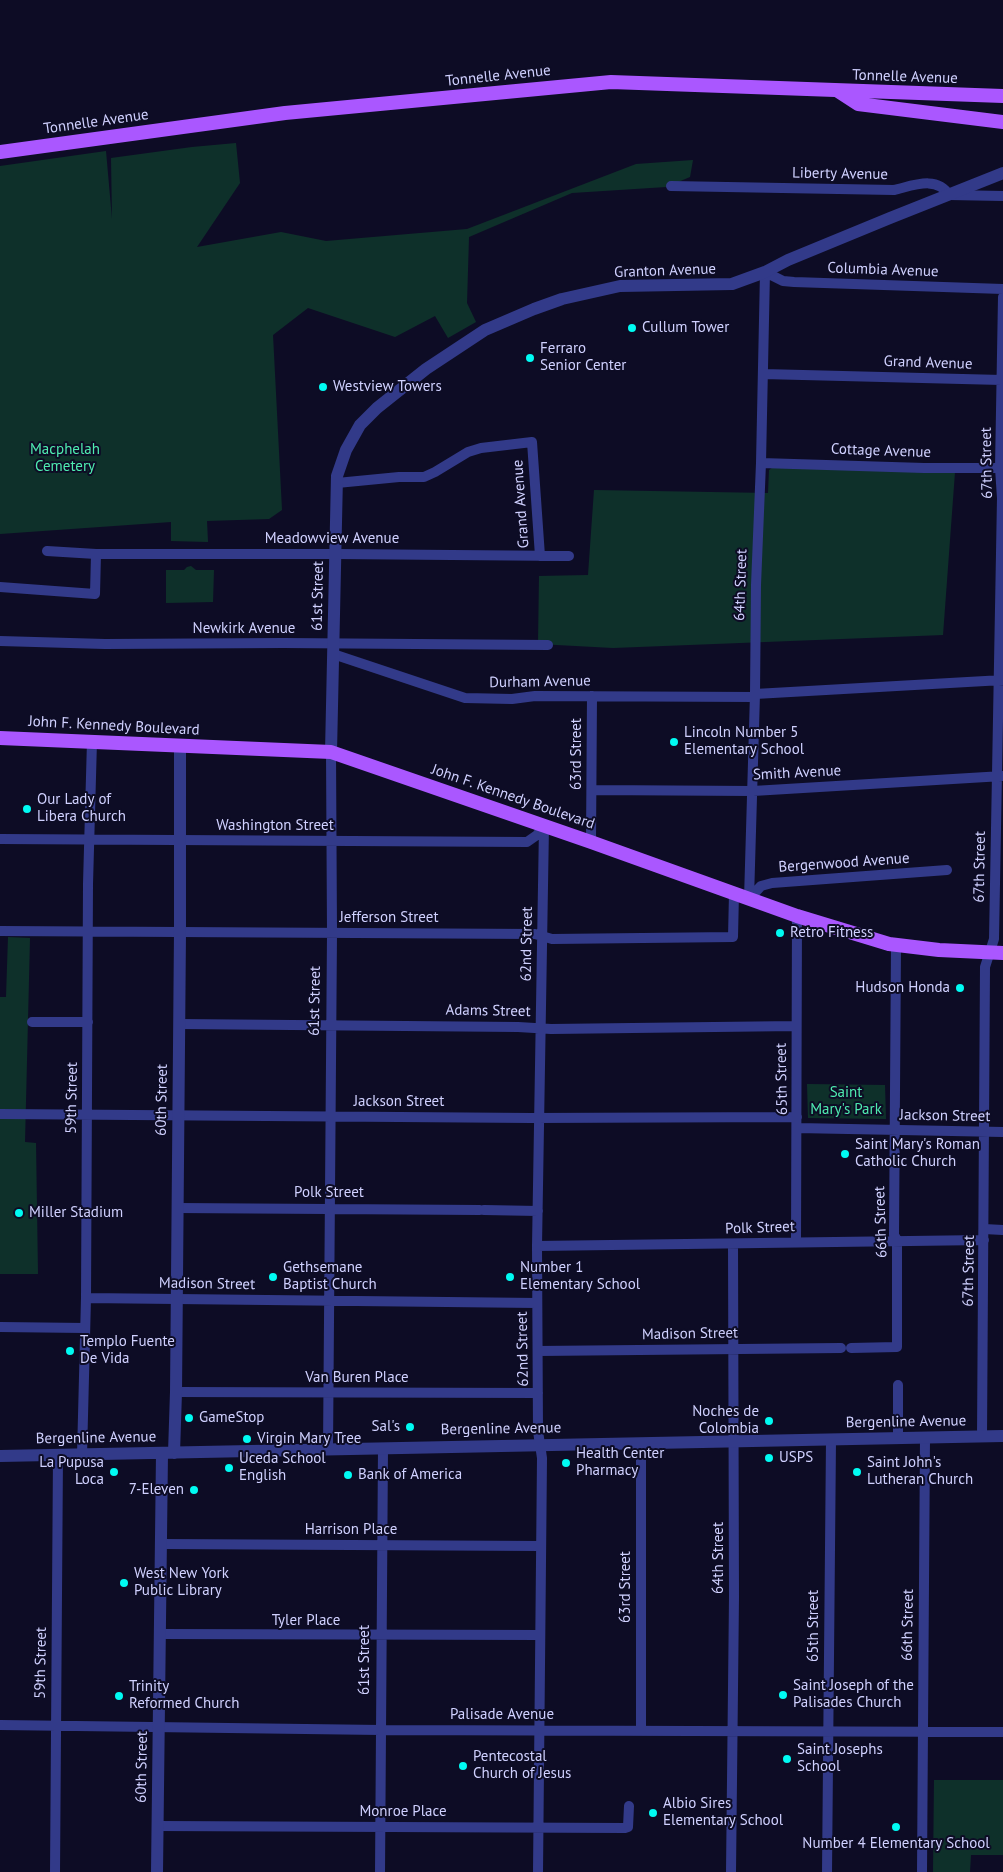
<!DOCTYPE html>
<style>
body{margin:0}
canvas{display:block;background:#0d0c25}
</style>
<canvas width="1003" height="1872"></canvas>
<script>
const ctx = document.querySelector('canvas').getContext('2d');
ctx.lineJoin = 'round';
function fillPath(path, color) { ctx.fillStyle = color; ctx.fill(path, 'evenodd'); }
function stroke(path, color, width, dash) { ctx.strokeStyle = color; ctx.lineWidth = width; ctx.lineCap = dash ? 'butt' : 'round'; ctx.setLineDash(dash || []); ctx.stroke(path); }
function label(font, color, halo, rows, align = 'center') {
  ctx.font = font + ' "PT Sans",sans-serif'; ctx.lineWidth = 4; ctx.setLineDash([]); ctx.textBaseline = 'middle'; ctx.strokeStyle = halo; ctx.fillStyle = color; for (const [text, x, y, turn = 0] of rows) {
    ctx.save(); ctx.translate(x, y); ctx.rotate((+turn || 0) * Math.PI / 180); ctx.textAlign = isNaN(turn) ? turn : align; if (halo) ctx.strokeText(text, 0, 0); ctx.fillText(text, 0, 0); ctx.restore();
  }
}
fillPath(new Path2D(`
 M236 143 240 183 197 247 281 232 326 241 467 229 636 164 693 160 690 177 666 187 572 193 469 237 467 303 476 322 448 338 435 316 395 337 308 308 273 335 282 510 269 519 207 521 208 542 171 541V522L0 534V166L106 151 112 219 111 158 192 147Z
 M773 467 955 472 943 635 613 648 538 644 539 576 588 575 594 490 768 493 769 470Z
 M191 566 196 570H214L213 602 166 603V570H184L187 567Z
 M8 937 30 938 25 1142 36 1143 38 1274H0V997H6Z
 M807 1084 885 1085 886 1119 808 1118Z
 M934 1780H1003V1855H971L970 1872H933Z`), '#0e302a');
stroke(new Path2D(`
 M671 186 894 190C912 186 937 175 949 195L1003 196
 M763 374 1002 380
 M761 463 924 468H1000
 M337 483 399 477H424L435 472 468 452 481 448 532 442 540 556
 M47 551 96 554H335L569 556
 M0 587 95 594 96 554
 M0 641 105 644 283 643 548 645
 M333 654 465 698 512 699 535 696 755 697
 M755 694 1003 680
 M592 790 753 791 1003 776
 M0 839 527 842 537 835 544 826
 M591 842 592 696
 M749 899 755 694 756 585 761 463 765 272 783 281 794 282 1003 289
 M749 899 761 886 772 883 947 870
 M0 931 535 934 552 939 733 937 734 893
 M32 1022H88
 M179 1024 518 1027 551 1029 796 1026
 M0 1114 532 1118 797 1117
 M797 1128 1003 1132
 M177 1208 480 1210
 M484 1210 538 1211
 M984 1229 1003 1230
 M796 1242 797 916
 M537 1246 984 1240
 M86 1298 537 1303
 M0 1327 85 1328
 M851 1348 897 1347V1240L894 1235 896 946
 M538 1351 841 1348
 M898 1385V1439
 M176 1392 538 1393
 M982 1437 985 967 994 939 1002 498 1000 468 1003 297
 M328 1449 332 933 331 752
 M82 1455 86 1298 88 884 92 741
 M161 1544 541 1546
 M161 1634 540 1635
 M0 1725 381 1730 1003 1732
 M641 1731V1444
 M157 1826 625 1828 628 1827 629 1806
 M55 1872 58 1455
 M380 1872 383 1448
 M538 1872 542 1458 538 1431 537 1246 544 826
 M731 1872 734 1596 733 1244
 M827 1872 831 1440
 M922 1872 925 1438`), '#323a89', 10);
stroke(new Path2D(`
 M331 752 337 476 346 450 360 425 377 408 426 369 485 330 534 309 562 299 620 286 732 284 765 272 788 260 890 218 1003 173
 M174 1453 176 1392 180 931V746
 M0 1456 1003 1436
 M157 1872 162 1453`), '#323a89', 12);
stroke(new Path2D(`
 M838 91 858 104 1003 122
 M0 152 285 113 611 82 1003 96
 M0 738 331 752 591 842 797 916 889 944 939 950 1003 953`), '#aa57ff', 14);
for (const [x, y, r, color] of [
 [632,328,5,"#00fbf3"],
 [530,358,5,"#00fbf3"],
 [323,387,5,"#00fbf3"],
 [674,742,5,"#00fbf3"],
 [27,809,5,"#00fbf3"],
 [780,933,5,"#00fbf3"],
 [960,988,5,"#00fbf3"],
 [845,1154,5,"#00fbf3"],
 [19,1213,5,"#00fbf3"],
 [273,1277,5,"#00fbf3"],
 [510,1277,5,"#00fbf3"],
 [70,1351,5,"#00fbf3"],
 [189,1418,5,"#00fbf3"],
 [769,1421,5,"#00fbf3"],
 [410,1427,5,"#00fbf3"],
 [247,1439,5,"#00fbf3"],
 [769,1458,5,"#00fbf3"],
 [566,1463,5,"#00fbf3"],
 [229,1468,5,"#00fbf3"],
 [114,1472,5,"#00fbf3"],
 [857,1472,5,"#00fbf3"],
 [348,1475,5,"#00fbf3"],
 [194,1490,5,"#00fbf3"],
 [124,1583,5,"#00fbf3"],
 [783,1695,5,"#00fbf3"],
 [119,1696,5,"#00fbf3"],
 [787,1759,5,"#00fbf3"],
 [463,1766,5,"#00fbf3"],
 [653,1813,5,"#00fbf3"],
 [896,1827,5,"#00fbf3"]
]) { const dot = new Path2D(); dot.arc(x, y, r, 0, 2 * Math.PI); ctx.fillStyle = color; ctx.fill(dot); stroke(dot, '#0d0c25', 2); }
label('15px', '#d0d1ff', '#0d0c25', [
 ["Tonnelle Avenue",498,76,-6],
 ["Tonnelle Avenue",905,77,2],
 ["Tonnelle Avenue",96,122,-8],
 ["Liberty Avenue",840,174,1],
 ["Columbia Avenue",883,270,2],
 ["Granton Avenue",665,271,-2],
 ["Grand Avenue",928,363,2],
 ["Cottage Avenue",881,451,2],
 ["67th Street",987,463,-91],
 ["Grand Avenue",521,504,-94],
 ["Meadowview Avenue",332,539],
 ["64th Street",741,585,-88],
 ["61st Street",318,596,-89],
 ["Newkirk Avenue",244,629],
 ["Durham Avenue",540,682,-1],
 ["John F. Kennedy Boulevard",114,726,3],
 ["63rd Street",577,754,-90],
 ["Smith Avenue",797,773,-3],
 ["John F. Kennedy Boulevard",513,797,19],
 ["Washington Street",275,826],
 ["Bergenwood Avenue",844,863,-4],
 ["67th Street",980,867,-89],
 ["Jefferson Street",389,918],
 ["62nd Street",527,944,-89],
 ["61st Street",315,1001,-89],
 ["Adams Street",488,1011,1],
 ["65th Street",782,1079,-91],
 ["59th Street",72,1098,-89],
 ["60th Street",162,1100,-89],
 ["Jackson Street",399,1102],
 ["Jackson Street",945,1116,1],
 ["Polk Street",329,1193],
 ["66th Street",881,1222,-92],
 ["Polk Street",760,1228,-2],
 ["67th Street",969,1271,-89],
 ["Madison Street",207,1284,1],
 ["Madison Street",690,1334,-1],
 ["62nd Street",523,1349,-91],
 ["Van Buren Place",357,1378],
 ["Bergenline Avenue",906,1422,-1],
 ["Bergenline Avenue",501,1429,-1],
 ["Bergenline Avenue",96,1438,-1],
 ["Harrison Place",351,1530],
 ["64th Street",719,1558,-90],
 ["63rd Street",626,1587,-90],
 ["Tyler Place",306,1621],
 ["66th Street",908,1625,-89],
 ["65th Street",814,1626,-90],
 ["61st Street",365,1660,-90],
 ["59th Street",41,1663,-89],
 ["Palisade Avenue",502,1715],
 ["60th Street",142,1767,-89],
 ["Monroe Place",403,1812]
]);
label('15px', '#d0d1ff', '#0d0c25', [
 ["Cullum Tower",642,328],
 ["Ferraro",540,349],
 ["Senior Center",540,366],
 ["Westview Towers",333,387],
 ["Lincoln Number 5",684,733],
 ["Elementary School",684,750],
 ["Our Lady of",37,800],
 ["Libera Church",37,817],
 ["Retro Fitness",790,933],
 ["Hudson Honda",950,988,"right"],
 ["Saint Mary's Roman",855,1145],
 ["Catholic Church",855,1162],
 ["Miller Stadium",29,1213],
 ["Gethsemane",283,1268],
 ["Baptist Church",283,1285],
 ["Number 1",520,1268],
 ["Elementary School",520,1285],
 ["Templo Fuente",80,1342],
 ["De Vida",80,1359],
 ["Noches de",759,1412,"right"],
 ["Colombia",759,1429,"right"],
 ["GameStop",199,1418],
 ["Sal's",400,1427,"right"],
 ["Virgin Mary Tree",257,1439],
 ["Health Center",576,1454],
 ["Pharmacy",576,1471],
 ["USPS",779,1458],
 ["Uceda School",239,1459],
 ["English",239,1476],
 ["La Pupusa",104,1463,"right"],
 ["Loca",104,1480,"right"],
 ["Saint John's",867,1463],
 ["Lutheran Church",867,1480],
 ["Bank of America",358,1475],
 ["7-Eleven",184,1490,"right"],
 ["West New York",134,1574],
 ["Public Library",134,1591],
 ["Saint Joseph of the",793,1686],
 ["Palisades Church",793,1703],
 ["Trinity",129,1687],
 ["Reformed Church",129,1704],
 ["Saint Josephs",797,1750],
 ["School",797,1767],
 ["Pentecostal",473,1757],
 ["Church of Jesus",473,1774],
 ["Albio Sires",663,1804],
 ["Elementary School",663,1821],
 ["Number 4 Elementary School",896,1844,"center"]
], 'left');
label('15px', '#4fecb0', '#0d0c25', [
 ["Macphelah",65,450],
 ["Cemetery",65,467],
 ["Saint",846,1093],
 ["Mary's Park",846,1110]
]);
</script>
